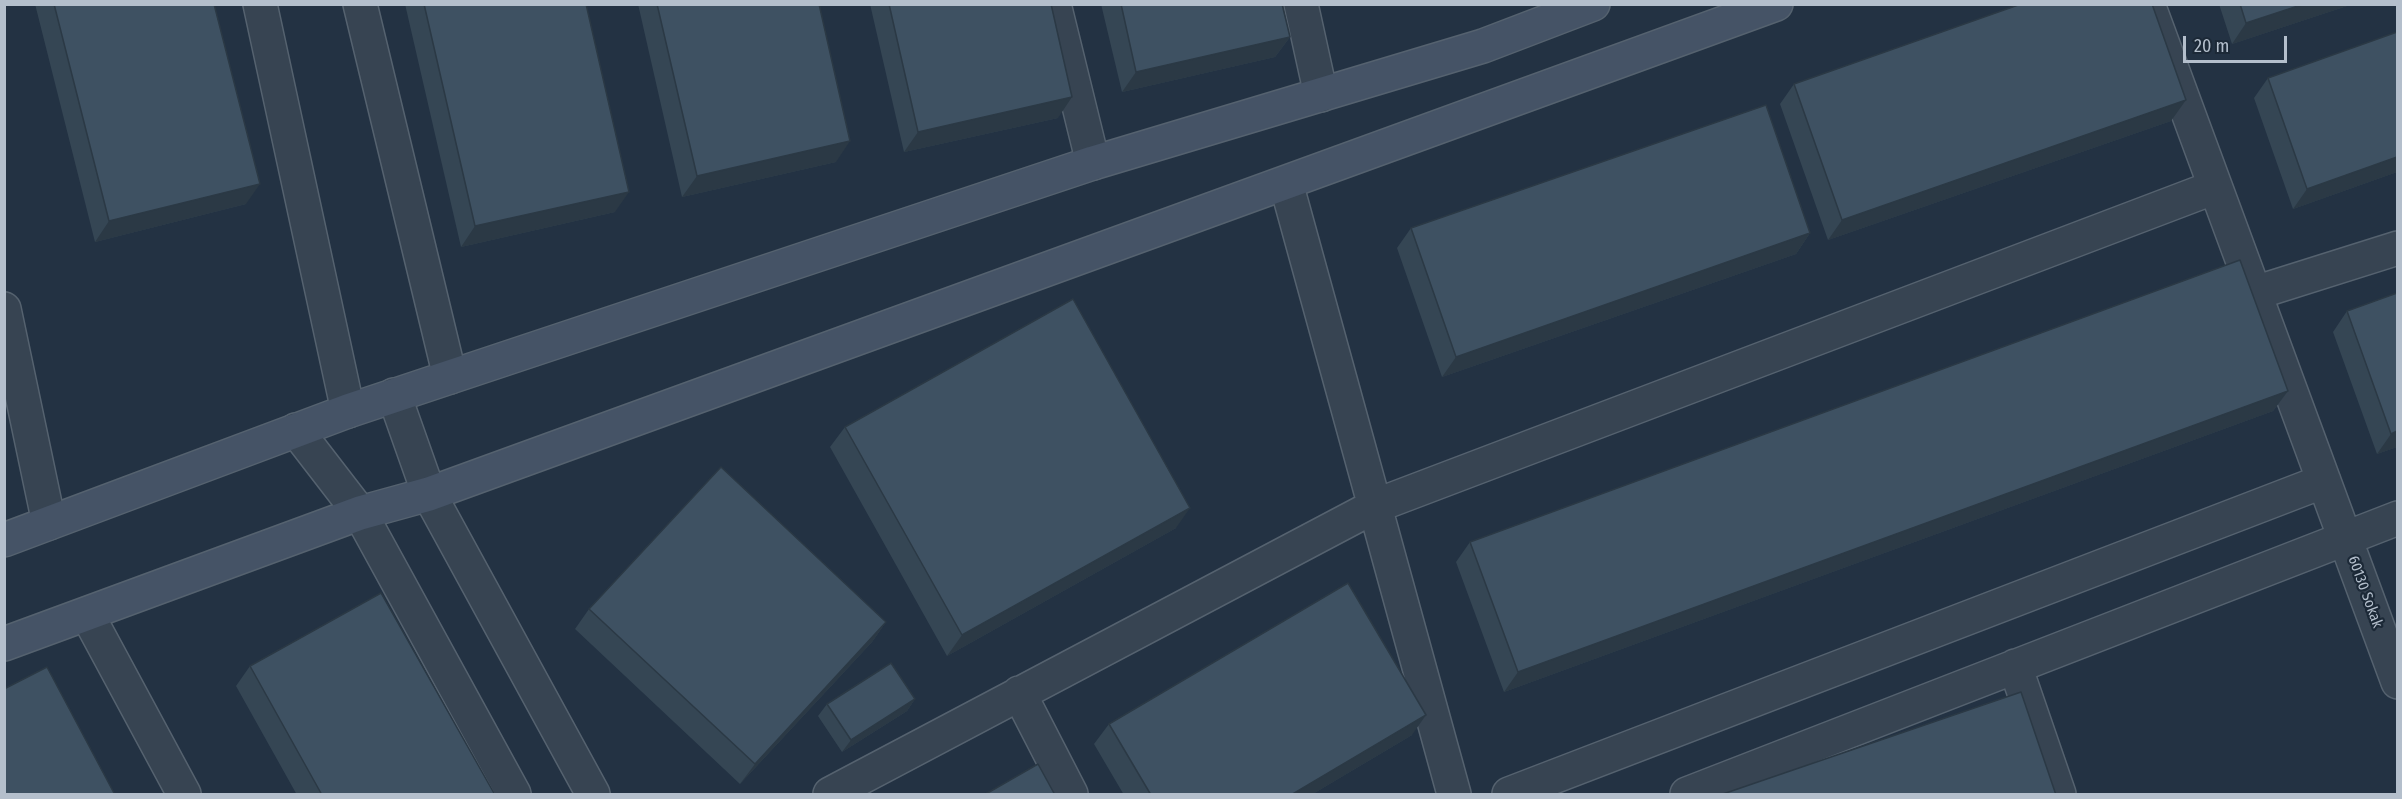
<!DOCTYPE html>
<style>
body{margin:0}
#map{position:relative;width:2402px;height:799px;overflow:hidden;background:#233243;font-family:"Fira Sans Condensed",sans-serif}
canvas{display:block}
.frame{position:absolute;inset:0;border:6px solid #b4bfcc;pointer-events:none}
.scale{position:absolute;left:2183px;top:36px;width:104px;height:27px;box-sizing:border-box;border:3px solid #b4bfcc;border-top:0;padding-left:8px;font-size:18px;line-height:21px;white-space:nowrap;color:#b4bfcc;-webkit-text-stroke:4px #1c2937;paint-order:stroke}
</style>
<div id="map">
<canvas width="2402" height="799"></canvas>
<div class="frame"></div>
<div class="scale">20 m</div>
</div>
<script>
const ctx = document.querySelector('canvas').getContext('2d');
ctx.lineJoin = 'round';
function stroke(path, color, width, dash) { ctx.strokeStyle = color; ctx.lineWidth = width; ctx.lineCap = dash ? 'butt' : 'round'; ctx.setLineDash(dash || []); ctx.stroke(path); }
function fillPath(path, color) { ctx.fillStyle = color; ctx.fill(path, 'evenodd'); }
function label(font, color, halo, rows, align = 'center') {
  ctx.font = font + ' "Fira Sans Condensed",sans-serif'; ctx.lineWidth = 4.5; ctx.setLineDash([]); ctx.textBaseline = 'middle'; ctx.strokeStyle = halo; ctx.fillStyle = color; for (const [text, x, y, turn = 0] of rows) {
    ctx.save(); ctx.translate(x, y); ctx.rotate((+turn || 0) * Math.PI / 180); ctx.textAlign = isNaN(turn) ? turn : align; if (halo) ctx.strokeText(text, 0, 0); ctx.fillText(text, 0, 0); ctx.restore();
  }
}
const minor = new Path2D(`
 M260 4 348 411
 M360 4 450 377
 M1054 4 1093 163
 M1301 4 1321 95
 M2148 4 2398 682
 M1286 183 1454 794
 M2255 293 2398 248
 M4 309 49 523
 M87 614 184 794
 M2015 666 2059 794
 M1019 693 1071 794
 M830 794 1375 506 2215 187
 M1509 794 2324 481
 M1687 794 2398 518`);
const tertiary = new Path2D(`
 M394 395 429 494 593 794
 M296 430 360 513 514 794`);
const secondary = new Path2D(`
 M4 540 348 411 1093 163 1483 46 1593 4
 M4 644 360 513 429 494 1776 4`);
stroke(minor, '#55626f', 36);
stroke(tertiary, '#55626f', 36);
stroke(secondary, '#55626f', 36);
stroke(minor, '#374452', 33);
stroke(tertiary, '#374452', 33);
stroke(secondary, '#455366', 33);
fillPath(new Path2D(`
 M35 4H214L246 204 95 242Z
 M405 4H586L615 212 461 247Z
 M638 4H819L836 162 682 197Z
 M870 4H1051L1058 118 904 152Z
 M1101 4H1282L1290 37 1275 57 1122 92Z
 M2219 4H2353L2232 44Z
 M2397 32V172L2293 209 2254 98 2268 78Z
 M1794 84 2171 121 1828 240 1780 104Z
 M1411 228 1810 233 1796 254 1442 377 1397 248Z
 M2347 311 2397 447 2377 454 2333 332Z
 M2288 391 2273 411 1504 692 1456 562 1470 542Z
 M845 427 1176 528 947 656 830 447Z
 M589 609 886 622 872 642 740 784 575 629Z
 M250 666 495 795H297L236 686Z
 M915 699 907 711 842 752 818 716 827 704Z
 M1109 724 1412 735 1311 795H1124L1094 744Z`), '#354654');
fillPath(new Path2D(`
 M2304 4H2353L2232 44 2246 23Z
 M1290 37 1275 57 1122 92 1136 72Z
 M1072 97 1058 118 904 152 918 132Z
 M2186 100 2171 121 1828 240 1842 220Z
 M850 141 836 162 682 197 697 176Z
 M2397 157V172L2293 209 2307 189Z
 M260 184 246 204 95 242 109 221Z
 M629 192 615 212 461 247 475 226Z
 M1810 233 1796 254 1442 377 1456 357Z
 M2288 391 2273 411 1504 692 1518 672Z
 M2397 431V447L2377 454 2391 434Z
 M1190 508 1176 528 947 656 962 635Z
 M886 622 872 642 740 784 755 764Z
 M915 699 907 711 842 752 851 740Z
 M1426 715 1412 735 1311 795H1291Z`), '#2b3945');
const building = new Path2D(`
 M54 4H214L260 184 109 221Z
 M424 4H586L629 192 475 226Z
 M657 4H819L850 141 697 176Z
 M889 4H1051L1072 97 918 132Z
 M1121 4H1282L1290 37 1136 72Z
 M2021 4H2152L2186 100 1842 220 1794 84Z
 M2240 4H2304L2246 23Z
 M2397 32V157L2307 189 2268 78Z
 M1766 105 1810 233 1456 357 1411 228Z
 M2240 260 2288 391 1518 672 1470 542Z
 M2397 293V431L2391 434 2347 311Z
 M1073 299 1190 508 962 635 845 427Z
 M721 467 886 622 755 764 589 609Z
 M1348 583 1426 715 1291 795H1151L1109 724Z
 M381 593 495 795H322L250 666Z
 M891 663 915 699 851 740 827 704Z
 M47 667 115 795H4V689Z
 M2021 692 2056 795H1720Z
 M1038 764 1055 795H984Z`);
fillPath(building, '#3e5162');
stroke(building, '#2b3945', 1.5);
label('15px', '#b4bfcc', '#1c2937', [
 ["60130 Sokak",2365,592,70]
]);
</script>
